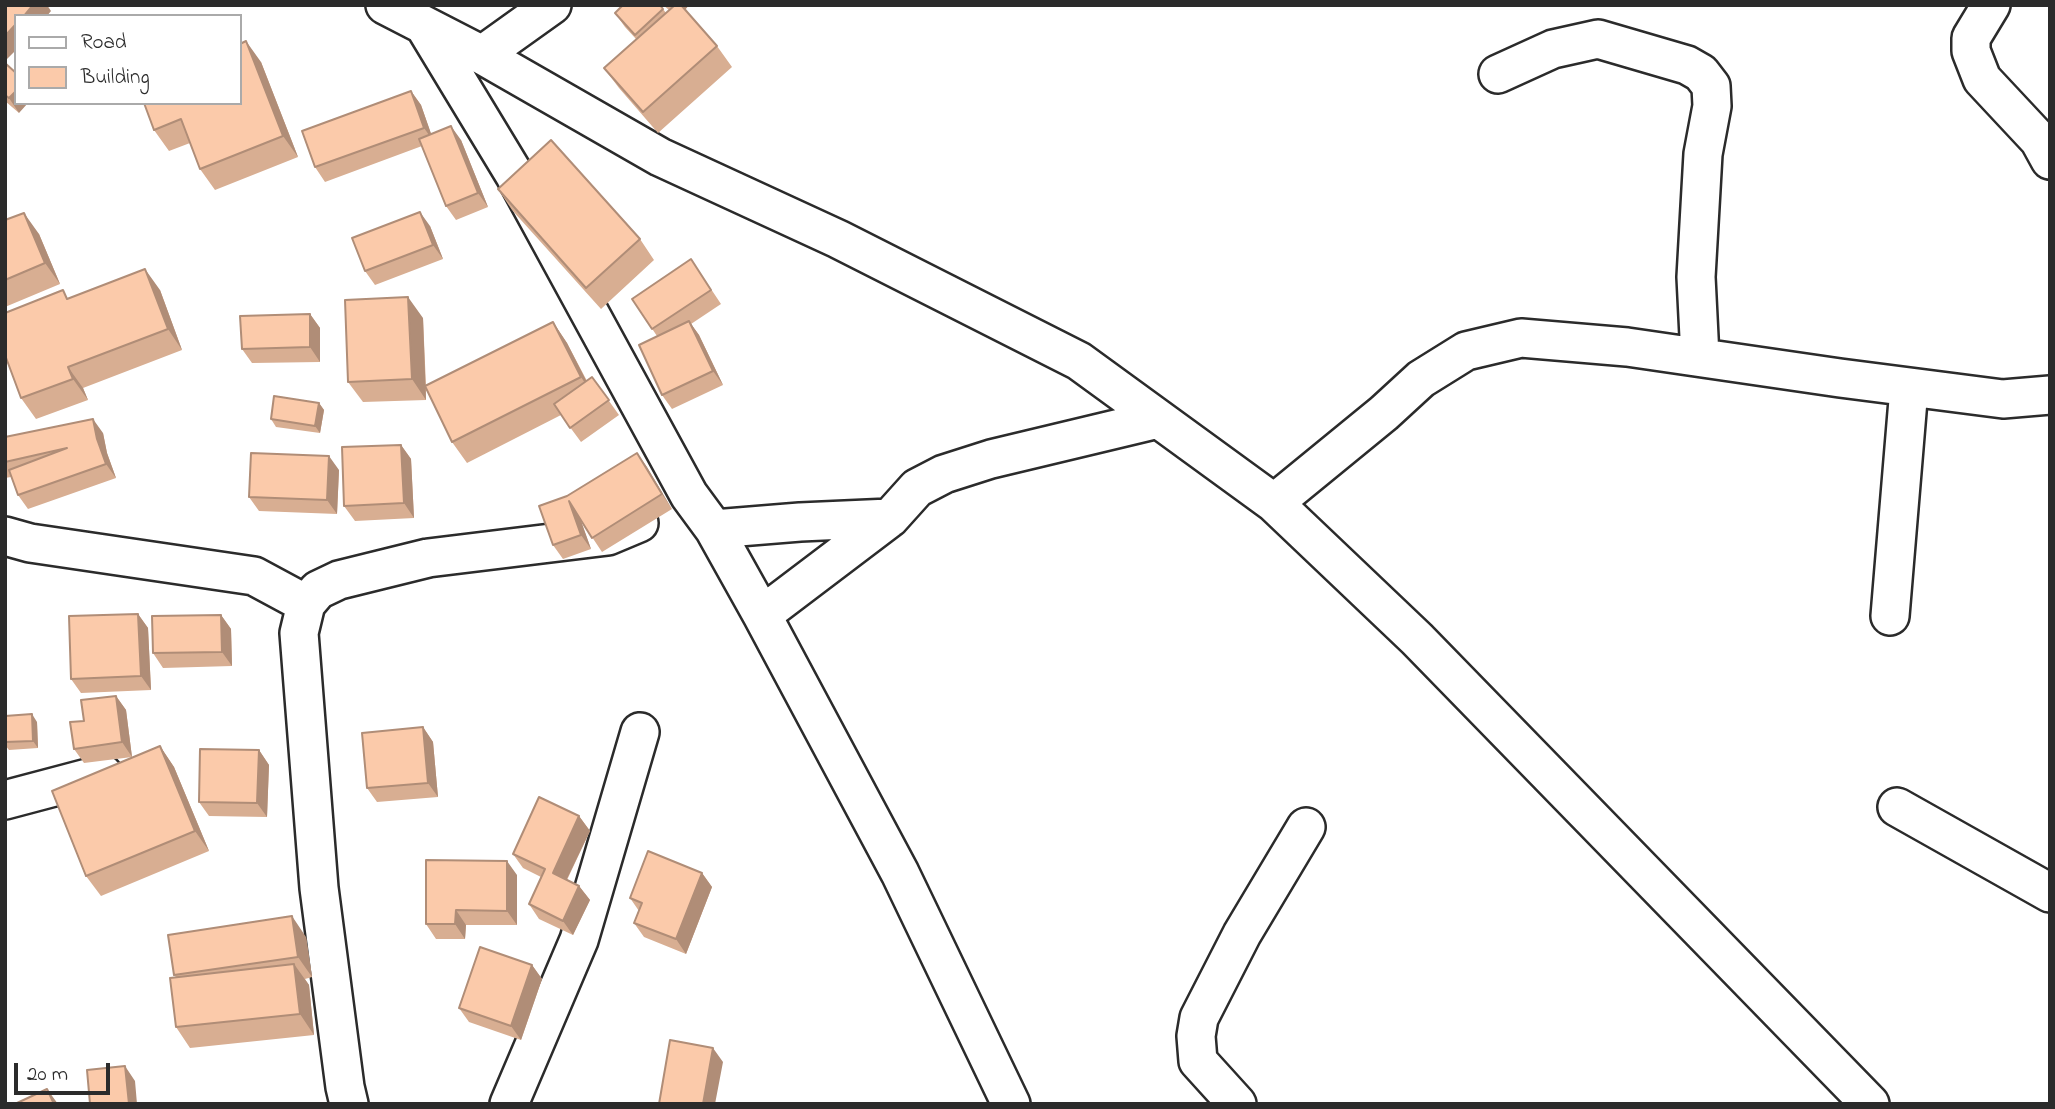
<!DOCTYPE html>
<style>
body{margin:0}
#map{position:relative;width:2055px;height:1109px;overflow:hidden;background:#fff;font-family:"Indie Flower",sans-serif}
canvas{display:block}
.frame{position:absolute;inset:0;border:7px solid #2b2b2b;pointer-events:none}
.legend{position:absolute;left:14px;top:14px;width:228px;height:91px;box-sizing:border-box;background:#fff;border:2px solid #aaa;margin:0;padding:9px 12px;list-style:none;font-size:21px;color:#2b2b2b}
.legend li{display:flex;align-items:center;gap:14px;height:35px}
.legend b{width:35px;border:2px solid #aaa}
.scale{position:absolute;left:14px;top:1063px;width:96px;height:32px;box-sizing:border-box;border:4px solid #2b2b2b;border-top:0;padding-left:9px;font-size:21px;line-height:24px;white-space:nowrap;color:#2b2b2b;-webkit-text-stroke:5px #fff;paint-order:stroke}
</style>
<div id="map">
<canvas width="2055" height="1109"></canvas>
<div class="frame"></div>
<ul class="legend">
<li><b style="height:9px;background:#fff"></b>Road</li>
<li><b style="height:19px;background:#fbcaaa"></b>Building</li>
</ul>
<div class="scale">20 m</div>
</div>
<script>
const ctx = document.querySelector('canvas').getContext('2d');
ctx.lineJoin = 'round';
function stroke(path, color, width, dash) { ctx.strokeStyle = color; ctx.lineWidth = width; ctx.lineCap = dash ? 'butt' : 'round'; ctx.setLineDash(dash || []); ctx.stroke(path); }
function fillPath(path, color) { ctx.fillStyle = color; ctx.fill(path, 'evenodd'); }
const street = new Path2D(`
 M385 5 482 55 660 157 838 239 1079 361 1274 503 1417 639 1870 1104
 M1991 5 1971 38V51L1982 79 2039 140 2050 160
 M425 27 514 174 689 495 714 529 762 615 900 873 1011 1104
 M482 55 552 5
 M1498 74 1553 49 1598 39 1687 65 1701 73 1711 86 1712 106 1703 154 1696 277 1700 357
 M1274 503 1384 413 1421 379 1466 351 1521 338 1627 347 1840 378 2003 399 2050 395
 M714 529 800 522 890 518
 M5 536 30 543 254 576 306 604
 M762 615 890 518 917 488 944 474 991 459 1158 419
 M1890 616 1909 388
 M5 800 103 774
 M1897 807 2050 893
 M349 1104 345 1087 319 888 299 633 306 604 318 590 339 580 428 558 608 536 639 523
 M509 1104 579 940 640 732
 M1237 1104 1198 1061 1196 1036 1199 1018 1242 934 1306 827`);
stroke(street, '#2b2b2b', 42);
stroke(street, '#fff', 37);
fillPath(new Path2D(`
 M660 5 666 13 669 10 663 5H689L685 10 717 46 732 67 658 133 619 88 604 68 636 39 625 27 615 13Z
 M261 62 298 157 215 190 200 169 190 143 169 151 154 130Z
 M5 63 19 113 5 101Z
 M411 91 421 105 431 134 461 140 488 207 456 220 446 206 422 146 325 182 315 167Z
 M498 189 640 239 654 260 601 309 512 210Z
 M5 220 39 234 60 284 5 307Z
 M430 226 443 259 375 285 365 271Z
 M691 259 721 304 691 324 699 335 723 385 672 409 662 395 657 336 632 299Z
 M160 290 182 350 83 388 88 400 36 419 21 398 69 298Z
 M310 314 320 328V362L252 363 242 349Z
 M423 318 426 386 553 322 567 343 587 381 592 377 619 415 581 442 561 415 467 463 452 442 426 388V400L363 402 348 382Z
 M319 403 324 410 320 433 276 427 271 419Z
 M103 433 107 453 116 478 28 509 18 495 11 477 5 478V437Z
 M401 445 411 459 414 518 355 521 344 506Z
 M637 453 672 509 602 552 580 519 591 549 563 559 553 545 567 496Z
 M339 470 337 514 259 511 249 497Z
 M138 614 148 628 151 690 81 693 71 679Z
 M221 615 231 629 232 666 163 668 153 653Z
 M116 696 126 710 132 757 84 763 74 749Z
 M5 716 37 722 38 748 9 750 5 745Z
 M423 727 433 742 438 797 377 802 367 788Z
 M160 746 174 767 209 851 101 896 86 876Z
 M259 750 269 765 267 817 209 816 199 802Z
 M579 816 590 831 567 880 579 886 590 900 573 935 539 919 529 904 541 877 523 868 513 854Z
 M702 873 712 887 686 954 644 937 634 923 639 911 630 898Z
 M517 875V925H466L465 939H436L426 924Z
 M306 937 312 977 305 979 309 985 314 1035 190 1048 176 1027V977L174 975Z
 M532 965 542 979 521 1040 469 1022 459 1008Z`), '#d8ae92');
fillPath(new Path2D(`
 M33 5H47L51 11 47 16H24Z
 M678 5H689L678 18Z
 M16 24V50L5 61V36Z
 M246 41 261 62 298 157 283 136Z
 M16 91V103H28L19 113 9 98Z
 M411 91 421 105 434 142 424 128Z
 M451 126 461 140 488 207 478 193Z
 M420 212 430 226 443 259 433 245Z
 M24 213 39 234 60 284 45 263Z
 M145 269 160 290 182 350 168 329Z
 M408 297 423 318 426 400 412 379Z
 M310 314 320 328V362L310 347Z
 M689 321 699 335 723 385 713 371Z
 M553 322 567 343 595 398 581 377Z
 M68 367 83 388 88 400 73 379Z
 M319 403 324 410 320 433 315 426Z
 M93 419 103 433 107 453 116 478 106 464 97 439Z
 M401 445 411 459 414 518 404 503Z
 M637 453 647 467 672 509 662 494Z
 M329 456 339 470 337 514 327 500Z
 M569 501 579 515 591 549 581 535Z
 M138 614 148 628 151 690 141 676Z
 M221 615 231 629 232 666 222 652Z
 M116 696 126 710 132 757 122 742Z
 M32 714 37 722 38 748 33 741Z
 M423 727 433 742 438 797 428 783Z
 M160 746 174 767 209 851 195 831Z
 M259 750 269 765 267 817 257 803Z
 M579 816 590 831 563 887 553 873Z
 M507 861 517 875V925L507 911Z
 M702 873 712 887 686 954 676 939Z
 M579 886 590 900 573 935 563 921Z
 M456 910 466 925 465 939 455 924Z
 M292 916 306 937 312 977 298 957Z
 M294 964 309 985 314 1035 300 1014Z
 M532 965 542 979 521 1040 511 1026Z
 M713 1048 723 1062 715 1104H703Z
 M125 1066 135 1081 137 1104H129Z
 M47 1089 58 1104H54Z`), '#b08d77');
const building = new Path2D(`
 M5 5H33L24 16H16V24L5 36Z
 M623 5H660L663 9 635 35 615 13Z
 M675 5H681L717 46 643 112 604 68Z
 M246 41 283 136 200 169 181 119 154 130 144 103H240V44Z
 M5 63 16 73V91L9 98 5 95Z
 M411 91 424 128 315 167 302 131Z
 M451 126 478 193 446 206 419 139Z
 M551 140 640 239 586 288 498 189Z
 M420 212 433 245 365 271 352 238Z
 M24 213 45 263 5 280V220Z
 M691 259 711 290 652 329 632 299Z
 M145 269 168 329 68 367 73 379 21 398 5 355V313L63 290 67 299Z
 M408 297 412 379 348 382 345 300Z
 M310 314V347L242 349 240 316Z
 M689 321 713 371 662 395 639 345Z
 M553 322 581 377 452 442 425 386Z
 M592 377 609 400 570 428 554 404Z
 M274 396 319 403 315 426 271 419Z
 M93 419 97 439 106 464 18 495 9 470 67 448 5 462V437Z
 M401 445 404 503 344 506 342 447Z
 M251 453 329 456 327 500 249 497Z
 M637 453 662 494 592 538 569 501 581 535 553 545 539 506 567 496Z
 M138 614 141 676 71 679 69 616Z
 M221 615 222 652 153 653 152 616Z
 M116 696 122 742 74 749 70 722 84 721 81 700Z
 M32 714 33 741 5 742V716Z
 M423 727 428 783 367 788 362 733Z
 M160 746 195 831 86 876 52 791Z
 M200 749 259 750 257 803 199 802Z
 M539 797 579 816 553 873 579 886 563 921 529 904 545 869 513 854Z
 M648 851 702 873 676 939 634 923 642 903 630 898Z
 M426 860 507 861V911L456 910 455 924H426Z
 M292 916 298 957 174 975 168 935Z
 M480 947 532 965 511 1026 459 1008Z
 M294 964 300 1014 176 1027 170 978Z
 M670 1040 713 1048 703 1104H659Z
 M125 1066 129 1104H90L87 1070Z
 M47 1089 54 1104H17V1103Z`);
fillPath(building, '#fbcaaa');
stroke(building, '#b08d77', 2);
</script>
